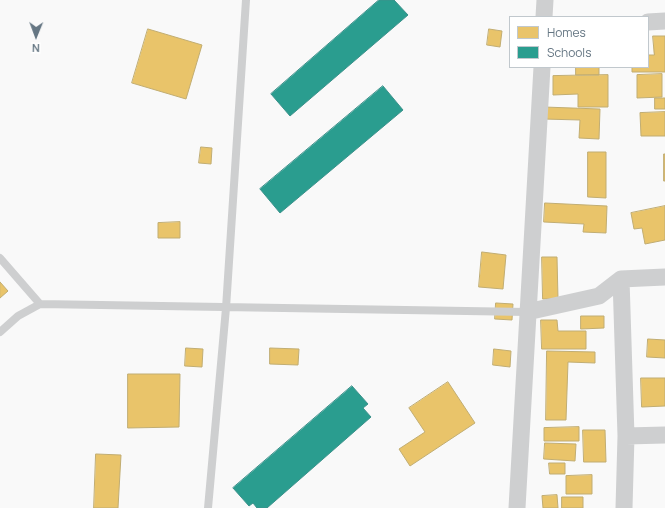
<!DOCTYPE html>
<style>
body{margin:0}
#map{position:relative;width:665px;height:508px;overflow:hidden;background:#f9f9f9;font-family:Manrope,sans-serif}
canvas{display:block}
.legend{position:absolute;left:509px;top:16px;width:140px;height:52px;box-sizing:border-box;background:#fff;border:1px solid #c1c8cd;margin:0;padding:5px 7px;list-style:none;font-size:12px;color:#657683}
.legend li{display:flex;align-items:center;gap:8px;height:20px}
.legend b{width:20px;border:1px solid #c1c8cd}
.north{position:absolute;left:16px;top:16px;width:40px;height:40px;-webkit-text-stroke:3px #fff;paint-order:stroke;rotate:181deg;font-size:11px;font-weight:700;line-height:16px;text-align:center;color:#657683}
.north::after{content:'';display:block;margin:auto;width:14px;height:18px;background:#657683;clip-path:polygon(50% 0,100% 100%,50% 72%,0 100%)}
</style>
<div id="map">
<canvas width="665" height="508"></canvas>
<ul class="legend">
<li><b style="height:11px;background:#e9c46a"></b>Homes</li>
<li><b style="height:11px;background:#2a9d8f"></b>Schools</li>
</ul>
<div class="north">N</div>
</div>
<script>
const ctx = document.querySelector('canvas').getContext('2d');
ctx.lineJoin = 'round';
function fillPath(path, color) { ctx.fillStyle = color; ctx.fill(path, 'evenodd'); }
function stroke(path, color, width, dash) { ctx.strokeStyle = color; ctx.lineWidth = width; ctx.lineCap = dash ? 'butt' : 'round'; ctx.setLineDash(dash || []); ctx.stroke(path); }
const homes = new Path2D(`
 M148 29 202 45 186 99 132 83Z
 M489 29 502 31 500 47 487 45Z
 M653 36H665V72H632V67H648V55H654Z
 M576 67H599V75H576Z
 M662 74V97L637 98V75Z
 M608 75V107H578V94L553 95V76Z
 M655 98H665V109H655Z
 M544 107 600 109 599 139 579 138 580 120 543 119Z
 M665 112V136H641L640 113Z
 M201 147 212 148 211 164 199 163Z
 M588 152H606V198L588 197Z
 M664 154H665V181H664Z
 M545 203 607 206 606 233 583 232 584 224 544 222Z
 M665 206V240L645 244 642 228 634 229 631 213Z
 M180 222V238H158V223Z
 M482 252 506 255 503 289 479 287Z
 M542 257H557L558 299H543Z
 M0 282 8 291 0 298Z
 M496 303 513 304 512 320 495 319Z
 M581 316H604V328L581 329Z
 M541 320H557L558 331H586V349H542Z
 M648 339 665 340V358L647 357Z
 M186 348 203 349 202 367 185 366Z
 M270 348 299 349 298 365 270 364Z
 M494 349 511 351 510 367 493 365Z
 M547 351 595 352V363L568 362 566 420H546Z
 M128 374H180L179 427 128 428Z
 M641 378H665V406L642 407Z
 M448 382 475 423 410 466 399 449 425 432 409 408Z
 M579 427V441H544V428Z
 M583 430H605L606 462H584Z
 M545 443 576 444 575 461 544 459Z
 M96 454 121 455 118 508H94Z
 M549 463H565V474H550Z
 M592 475V494H566V476Z
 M557 495 558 508H543L542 496Z
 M562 497H583V508H562Z`);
fillPath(homes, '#e9c46a');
stroke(homes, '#c1ad72', 1);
const schools = new Path2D(`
 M379 0H394L408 15 290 116 271 94Z
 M383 86 403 110 280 213 260 189Z
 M352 386 368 404 363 408 371 417 267 508H257L253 503 249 506 233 488Z`);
fillPath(schools, '#2a9d8f');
stroke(schools, '#3c918b', 1);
stroke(new Path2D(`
 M0 258 40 304
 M0 332 18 316 40 304 527 312
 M208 508 226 308 246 0`), '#cecfd0', 8);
stroke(new Path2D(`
 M544 17 545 0
 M648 22 665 21
 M621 279 626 436 624 508
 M527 312 599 296 621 279 665 277
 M626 436 665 435
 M517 508 542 67`), '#cecfd0', 17);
</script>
